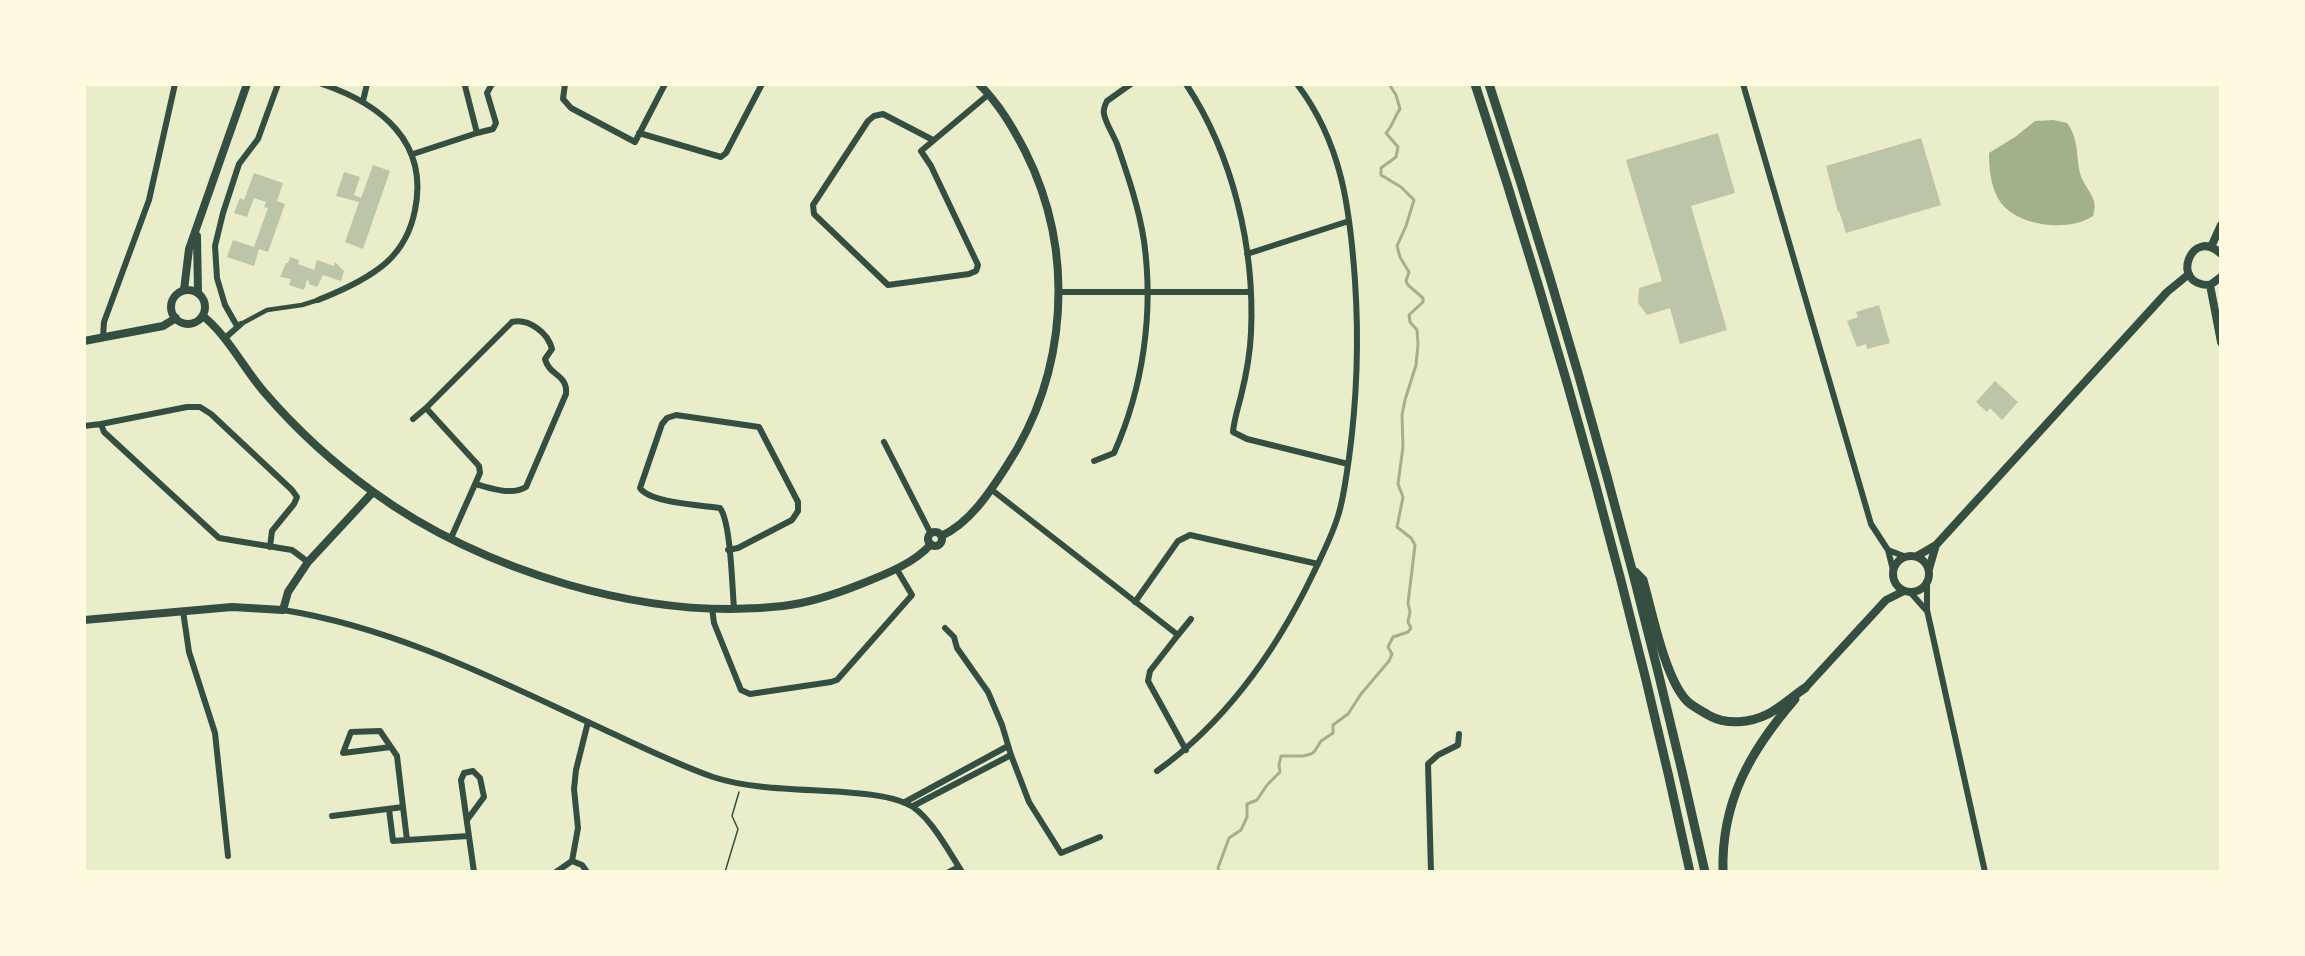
<!DOCTYPE html>
<style>
body{margin:0}
#map{position:relative;width:2305px;height:956px;overflow:hidden;background:#e9edc9;font-family:"Space Grotesk",sans-serif}
canvas{display:block}
.frame{position:absolute;inset:0;border:86px solid #fefae0;pointer-events:none}
</style>
<div id="map">
<canvas width="2305" height="956"></canvas>
<div class="frame"></div>
</div>
<script>
const ctx = document.querySelector('canvas').getContext('2d');
ctx.lineJoin = 'round';
function fillPath(path, color) { ctx.fillStyle = color; ctx.fill(path, 'evenodd'); }
function stroke(path, color, width, dash) { ctx.strokeStyle = color; ctx.lineWidth = width; ctx.lineCap = dash ? 'butt' : 'round'; ctx.setLineDash(dash || []); ctx.stroke(path); }
fillPath(new Path2D(`
 M2053 120 2067 123C2079 139 2076 156 2080 173 2084 189 2100 197 2093 216 2069 232 2020 227 2001 203 1991 189 1989 170 1989 153L2015 137 2035 121Z`), '#a3b18a');
stroke(new Path2D(`
 M1225 872 1219 871 1218 868 1229 838 1241 830 1247 817V804L1257 800 1267 785 1280 772 1279 765 1281 756H1303L1311 754 1314 752 1321 741 1333 733V725L1348 714 1361 694 1389 661 1392 654 1388 647 1393 637 1408 632 1411 628 1408 622 1410 612 1408 603 1415 545 1411 538 1397 527 1403 497 1398 484 1403 447 1402 415 1405 400 1416 365 1418 344 1417 330 1410 322 1409 315 1423 302V298L1408 285 1406 281 1409 272 1400 257 1397 246 1406 226 1414 200 1401 187 1381 175V168L1396 157 1398 147 1386 133C1393 126 1394 117 1400 109L1396 95 1389 84`), '#a3b18a', 3);
fillPath(new Path2D(`
 M1718 133 1735 193 1691 206 1727 330 1680 344 1670 308 1647 315 1638 303 1639 288 1662 281 1626 160Z
 M1921 138 1941 205 1846 233 1839 211 1838 212 1826 166Z
 M373 165 390 171 363 249 345 242 359 202 336 196 344 172 360 177 354 195 361 198Z
 M254 173 283 183 277 201 285 204 268 252 259 249 254 266 227 257 233 240 254 247 268 208 264 207 266 202 254 198 247 217 234 213 240 198 244 200Z
 M290 257 299 260 298 264 314 270 317 260 334 266 335 262 344 271 341 281 323 275 317 287 309 284V281L307 280 304 290 289 285 291 279 280 277 286 263H288Z
 M1879 305 1890 343 1867 349 1866 344 1857 347 1847 321 1858 317 1856 312Z
 M1995 381 2018 402 2002 420 1990 408 1987 412 1976 402Z`), '#bcc5a7');
stroke(new Path2D(`
 M725 872 738 829 732 816 739 792`), '#344e41', 1.5);
stroke(new Path2D(`
 M241 324 267 310 302 305 318 300`), '#344e41', 4.5);
stroke(new Path2D(`
 M467 84 465 86 477 133 493 129 496 123 487 93 492 84
 M565 84 563 99 571 108 635 142 665 84
 M1186 84C1233 155 1255 248 1251 333 1250 354 1246 376 1241 396 1238 408 1234 420 1233 432L1247 439 1348 464
 M1743 84 1871 524 1888 550 1893 570
 M363 101 367 84
 M639 133 721 157 726 153 762 84
 M933 140 883 114 874 116 868 121 813 205 814 214 888 285 969 274 976 271 978 265 931 166 921 151 989 94
 M413 154 477 133
 M1247 254 1349 221
 M1059 292H1250
 M318 300C341 291 368 279 387 262 402 248 411 231 415 210 429 142 381 104 322 84
 M237 326 225 305 217 278 215 246 223 213 239 164 258 139 278 84
 M103 337 104 322 149 200 175 84
 M224 339 241 324
 M426 408 512 322C529 318 548 333 552 349L545 359C549 376 568 374 566 394L526 487C511 496 491 488 475 484
 M413 419 426 408 479 466 480 473 451 538
 M101 424 187 407H200L211 414 292 490 297 497 294 504 272 531 270 547
 M84 426 101 424 104 432 219 538 292 550 308 562
 M884 442 931 534
 M1094 461 1114 453C1143 388 1154 313 1144 241 1139 208 1128 176 1117 144 1113 134 1106 124 1104 114 1103 110 1105 105 1107 101L1131 84
 M992 490 1178 635 1150 671 1148 681 1186 750
 M728 550 738 548 792 520 798 511V502L759 427 676 415 667 418 662 424 640 488C650 503 701 505 720 508 731 523 732 586 734 608
 M1888 550 1906 557
 M1927 582V610L1985 872
 M1910 592 1926 610
 M1135 602 1178 541 1190 535 1318 564
 M712 608 714 623 741 690 750 694 831 682 837 680 912 595 896 568
 M283 610C397 628 501 682 605 730 640 746 676 764 713 777 753 790 801 789 843 792 864 794 886 795 905 803 928 811 949 852 962 872
 M183 611 189 652 215 733 228 856
 M945 628 954 637 957 648 988 692 1002 725 1011 755 1029 802 1061 853 1100 837
 M1178 635 1191 619
 M391 747 343 753 351 732 380 731 397 756 403 807
 M1157 771C1227 721 1276 651 1313 574 1322 555 1332 536 1338 516 1344 497 1346 477 1349 458 1357 399 1359 340 1355 281 1350 209 1342 143 1297 84
 M905 802 1008 746
 M913 806 1011 755
 M332 816 403 807 407 840 393 841 389 809
 M467 820 484 797 480 778 473 771 464 773 461 780 474 872
 M407 840 468 836
 M572 861 582 865 587 872
 M556 872 572 861 578 828 574 789 576 770 588 722
 M949 872 959 867
 M1431 872 1428 764 1438 755 1458 745 1459 734`), '#344e41', 6);
stroke(new Path2D(`
 M197 236 198 293
 M2211 247 2221 225
 M2221 254C2192 225 2168 286 2210 285L2221 277
 M2210 285 2221 342
 M171 307a17 17 0 1 1 34 0a17 17 0 1 1-34 0Z
 M184 290 189 249 247 84
 M203 316C228 336 244 369 265 393 297 430 333 463 372 491 481 571 647 622 783 606 809 603 836 594 861 584 884 575 915 563 931 544
 M84 341 163 326 176 318
 M928 539a7 7 0 1 1 14 0a7 7 0 1 1-14 0Z
 M941 536C969 524 990 492 1006 467 1068 373 1076 252 1025 151 1012 126 999 104 979 84
 M1893 574a18 18 0 1 1 36 0a18 18 0 1 1-36 0Z
 M1917 556 1936 545 2167 292 2189 274
 M1929 569 1936 545
 M84 620 232 607 283 610 288 592 308 562 373 492
 M1805 688 1886 600 1904 591`), '#344e41', 8);
stroke(new Path2D(`
 M1475 84C1560 343 1633 606 1690 872
 M1489 84C1574 343 1646 606 1705 872
 M1635 572 1643 580C1652 611 1665 679 1687 701 1693 707 1702 711 1710 716 1727 725 1750 723 1768 714 1781 707 1793 696 1805 688
 M1723 872C1721 802 1750 751 1795 699`), '#344e41', 9);
</script>
